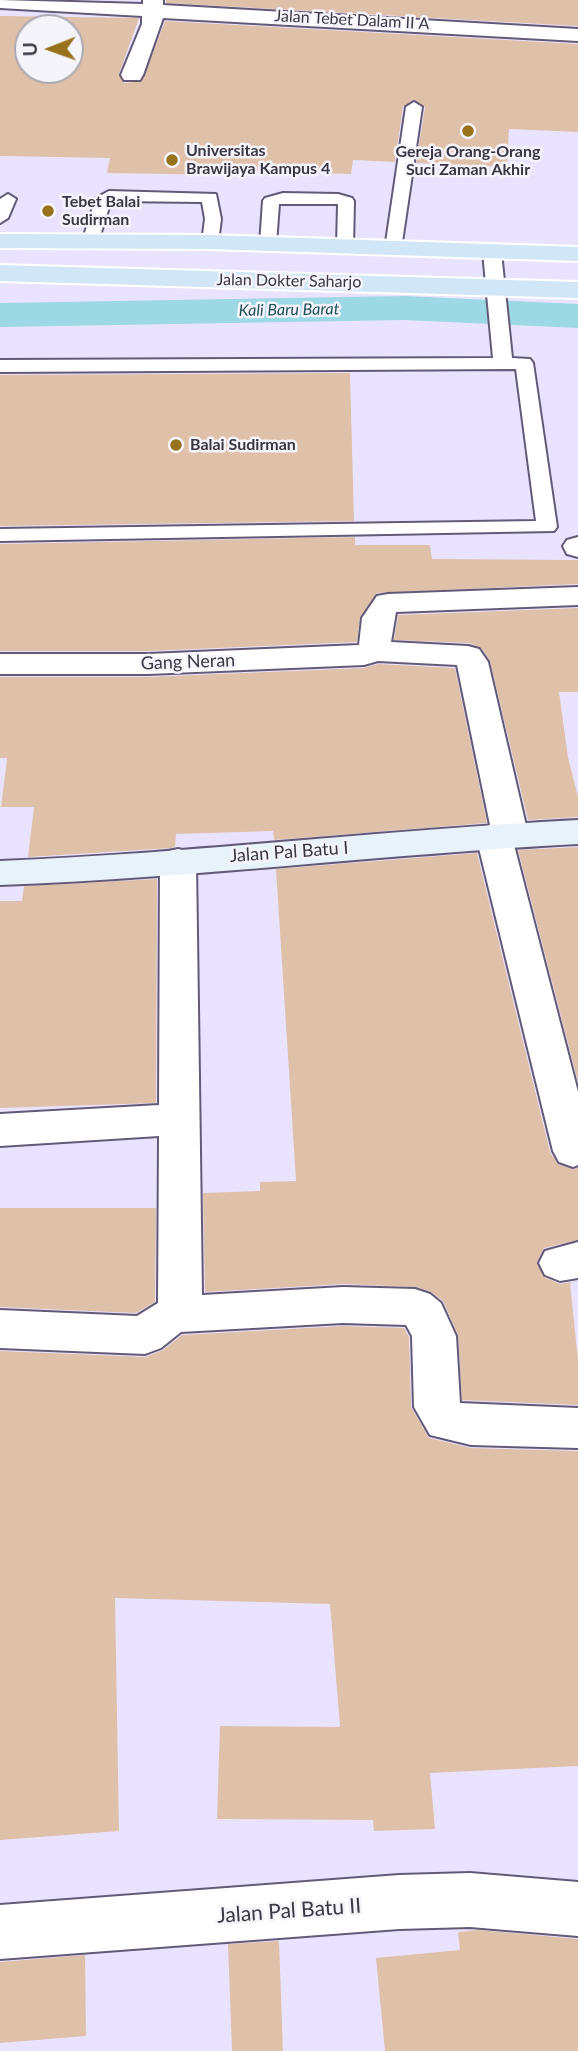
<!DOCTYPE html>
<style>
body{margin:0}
#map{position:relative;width:578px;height:2051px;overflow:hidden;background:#eae3ff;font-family:Lato,sans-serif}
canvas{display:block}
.north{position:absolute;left:14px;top:14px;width:70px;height:70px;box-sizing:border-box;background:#f6f4fb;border:2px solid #aba8b2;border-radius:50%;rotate:269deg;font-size:19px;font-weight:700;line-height:28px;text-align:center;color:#3a3744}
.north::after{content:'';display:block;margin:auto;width:24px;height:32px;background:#97711b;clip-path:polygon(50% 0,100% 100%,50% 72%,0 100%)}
</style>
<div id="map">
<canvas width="578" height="2051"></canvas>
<div class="north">U</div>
</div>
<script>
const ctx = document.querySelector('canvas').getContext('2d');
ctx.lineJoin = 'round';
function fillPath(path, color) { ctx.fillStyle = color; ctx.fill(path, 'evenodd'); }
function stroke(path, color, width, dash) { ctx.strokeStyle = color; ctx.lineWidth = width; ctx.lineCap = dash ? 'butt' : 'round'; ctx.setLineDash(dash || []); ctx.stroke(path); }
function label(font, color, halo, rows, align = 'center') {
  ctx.font = font + ' Lato,sans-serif'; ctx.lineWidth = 5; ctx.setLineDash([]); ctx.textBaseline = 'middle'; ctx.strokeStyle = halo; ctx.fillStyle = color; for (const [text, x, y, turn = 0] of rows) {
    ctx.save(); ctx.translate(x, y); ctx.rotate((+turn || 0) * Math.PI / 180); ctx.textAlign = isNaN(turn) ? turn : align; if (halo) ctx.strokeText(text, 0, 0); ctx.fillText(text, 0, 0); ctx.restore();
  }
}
fillPath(new Path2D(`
 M404 296 578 304V328L404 320 0 327V303Z`), '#9dd8e5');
fillPath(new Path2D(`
 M166 0H578V26L166 3Z
 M0 16 139 18 119 74 124 83 142 81 165 21 578 44V132L509 129 507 167 416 163 425 107 413 100 403 107 395 162 353 160 351 174 232 170V175L107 173 110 158 0 156ZM28 28H70V70H28Z
 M350 373 354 521 0 526V375Z
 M355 537V545H430L432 559 578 560V584L377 593 360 617 357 642 148 651H0V544Z
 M578 608V692H559L568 757 578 797V817L528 820 490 661 481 648 469 643 394 640 398 615Z
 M378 664 455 668 487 823 274 840 273 831 176 834 175 847 171 848 28 857 34 807H1L7 758H0V677H148L364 668Z
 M578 847V1082L518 850Z
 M477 853 550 1152 558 1164 572 1169 578 1168V1240L544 1248 537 1262 544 1277 560 1284 578 1281 570 1283 578 1360V1405L462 1400 458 1335 443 1301 431 1292 416 1287 343 1284 205 1292 203 1193 260 1191V1182L296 1181 276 869Z
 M157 879 156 1103 0 1108V901H22L24 886Z
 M0 1208H156L155 1302 136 1313 0 1307Z
 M343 1326 404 1328 409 1337 411 1407 429 1438 471 1448 578 1451V1766L430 1773 435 1829 374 1831 373 1820 217 1819 220 1726 340 1727 330 1604 115 1598 119 1831 0 1840V1351L145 1357 163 1350 182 1335Z
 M478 1930 578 1939V2051H385L376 1958 460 1950 458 1932Z
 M279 1941 283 2051H232L228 1944Z
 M85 1955 86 2036 0 2043V1962Z`), '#dfc0a8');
const lane = new Path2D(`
 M414 102 422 107 401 249 393 254 385 249 406 107Z
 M109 191 216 194 221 219 218 242 210 247 202 242 205 219 202 202 111 201 98 242 96 246H84L82 242 96 198Z
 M283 193 338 194 352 198 354 201 353 247 351 251H339L337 247 338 204H279L276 244 268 249 262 248 260 244 263 201 265 198Z
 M8 194 16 199 8 218 0 223V199Z
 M492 247 501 252 512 358 530 359 533 363 557 527 554 531 0 541V529L536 521 516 369 0 372V360L493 358 483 252Z`);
const street = new Path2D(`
 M0 0 143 4V0H163V5L578 29V41L163 18 143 75 140 80H124L121 75 142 24V16L0 8Z
 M578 537V557L567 554 563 546 567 540Z
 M578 587V605L396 612 391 642 468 646 479 649 488 662 528 834 522 842 514 845 578 1092V1165L573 1167 559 1162 553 1151 476 836 482 828 490 825 457 665 378 661 364 665 148 674H0V654H148L359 645 362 618 377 596 388 594Z
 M178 849 191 852 196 861 202 1295 343 1287 415 1289 430 1294 441 1303 456 1336 460 1403 578 1408V1448L471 1445 430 1435 414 1407 412 1336 406 1325 343 1323 181 1332 161 1348 145 1354 0 1348V1310L137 1316 158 1303 159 1136 0 1146V1114L159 1105 160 861 165 852Z
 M578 1242V1278L560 1281 545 1275 539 1263 545 1251Z
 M470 1873 578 1882V1936L470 1927 399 1929 0 1959V1905L399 1875Z`);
const secondary = new Path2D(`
 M578 820V844C385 854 193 878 0 885V861C193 853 385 830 578 820Z`);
const primary = new Path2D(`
 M0 234 210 235 578 247V261L210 249 0 248Z
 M0 265 578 282V298L0 281Z`);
stroke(lane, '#635a78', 4);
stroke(street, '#635a78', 4);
stroke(secondary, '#635a78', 4);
stroke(primary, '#fff', 4);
fillPath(lane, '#fff');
fillPath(street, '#fff');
fillPath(secondary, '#e8f2fb');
fillPath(primary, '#d1e6f7');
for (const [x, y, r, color] of [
 [468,131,7,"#97711b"],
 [172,160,7,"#97711b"],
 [48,211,7,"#97711b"],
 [176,445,7,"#97711b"]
]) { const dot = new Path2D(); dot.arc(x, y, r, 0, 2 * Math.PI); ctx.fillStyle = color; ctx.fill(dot); stroke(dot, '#f6f4fb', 2.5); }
label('16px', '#3a3744', '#f6f4fb', [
 ["Jalan Tebet Dalam II A",352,20,3],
 ["Jalan Dokter Saharjo",289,281,1]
]);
label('bold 16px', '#3a3744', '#f6f4fb', [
 ["Universitas",186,151],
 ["Brawijaya Kampus 4",186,169],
 ["Gereja Orang-Orang",468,152,"center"],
 ["Suci Zaman Akhir",468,170,"center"],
 ["Tebet Balai",62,202],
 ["Sudirman",62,220],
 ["Balai Sudirman",190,445]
], 'left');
label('italic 16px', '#1d505a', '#f6f4fb', [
 ["Kali Baru Barat",289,310,-1]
]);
label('18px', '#3a3744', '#f6f4fb', [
 ["Gang Neran",188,662,-2],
 ["Jalan Pal Batu I",289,852,-4]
]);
label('21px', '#3a3744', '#f6f4fb', [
 ["Jalan Pal Batu II",289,1911,-4]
]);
</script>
